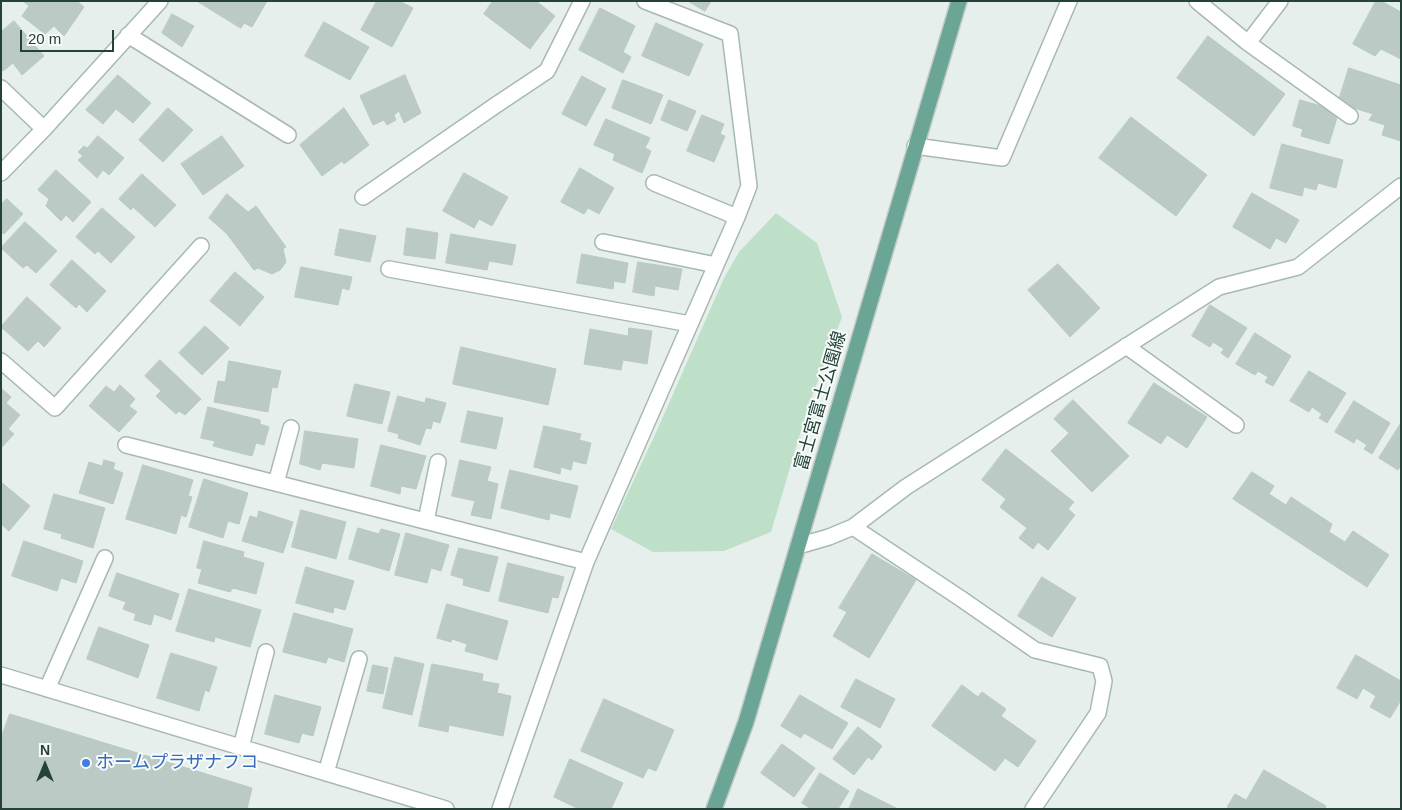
<!DOCTYPE html>
<meta charset="utf-8">
<style>
body{margin:0}
#map{position:relative;width:1402px;height:810px;overflow:hidden;background:#e6efeb;font-family:Helvetica,sans-serif}
canvas{display:block}
.frame{position:absolute;inset:0;border:2px solid #24423a;pointer-events:none}
.north{position:absolute;left:20px;top:740px;width:50px;height:50px;-webkit-text-stroke:4px #f7fbf9;paint-order:stroke;rotate:0deg;font-size:14px;font-weight:700;line-height:20px;text-align:center;color:#24423a}
.north::after{content:'';display:block;margin:auto;width:18px;height:22px;background:#24423a;clip-path:polygon(50% 0,100% 100%,50% 72%,0 100%)}
.scale{position:absolute;left:20px;top:30px;width:94px;height:22px;box-sizing:border-box;border:2px solid #24423a;border-top:0;padding-left:6px;font-size:15px;line-height:18px;white-space:nowrap;color:#24423a;-webkit-text-stroke:4px #f7fbf9;paint-order:stroke}
</style>
<div id="map">
<canvas width="1402" height="810"></canvas>
<div class="frame"></div>
<div class="north">N</div>
<div class="scale">20 m</div>
</div>
<script>
const ctx = document.querySelector('canvas').getContext('2d');
ctx.lineJoin = 'round';
function fillPath(path, color) { ctx.fillStyle = color; ctx.fill(path, 'evenodd'); }
function stroke(path, color, width, dash) { ctx.strokeStyle = color; ctx.lineWidth = width; ctx.lineCap = dash ? 'butt' : 'round'; ctx.setLineDash(dash || []); ctx.stroke(path); }
function label(font, color, halo, rows, align = 'center') {
  ctx.font = font + ' Helvetica,"Noto Sans JP",sans-serif'; ctx.lineWidth = 4; ctx.setLineDash([]); ctx.textBaseline = 'middle'; ctx.strokeStyle = halo; ctx.fillStyle = color; for (const [text, x, y, turn = 0] of rows) {
    ctx.save(); ctx.translate(x, y); ctx.rotate((+turn || 0) * Math.PI / 180); ctx.textAlign = isNaN(turn) ? turn : align; if (halo) ctx.strokeText(text, 0, 0); ctx.fillText(text, 0, 0); ctx.restore();
  }
}
fillPath(new Path2D(`
 M776 213 817 243 842 317 808 407 771 532 724 551 653 552 611 529 659 426 724 278 739 252Z`), '#bfe0c8');
const building = new Path2D(`
 M23 1H77L84 7 64 36 54 26 45 34 22 16 29 6Z
 M197 1H267L252 27 244 23 241 28Z
 M377 1H399L413 8 392 47 361 30Z
 M493 1H536L555 16 530 49 484 14Z
 M688 1H711L705 11Z
 M1376 1H1381L1401 12V59L1381 49 1375 56 1353 44Z
 M600 8 635 26 623 52 631 57 623 73 579 50Z
 M172 14 194 26 182 47 162 33Z
 M14 21 44 56 22 75 13 63 3 71 1 69V32Z
 M324 22 369 47 350 80 305 56Z
 M656 23 703 44 689 76 642 56Z
 M1208 36 1285 94 1254 136 1177 78Z
 M1349 68 1401 85 1399 95 1401 96V141L1382 135 1385 125 1369 120 1373 114 1338 103Z
 M118 75 151 103 133 123 116 109 103 124 86 110Z
 M405 75 421 113 404 123 399 111 394 115 396 120 387 125 384 120 373 125 360 96Z
 M582 76 606 89 586 126 562 114Z
 M623 80 663 95 651 124 612 108Z
 M669 100 696 111 687 131 661 120Z
 M1300 100 1339 111 1329 144 1301 136 1303 129 1293 126Z
 M168 108 193 130 163 162 139 140Z
 M344 108 369 145 344 164 342 161 322 176 300 145Z
 M702 115 724 124 720 134 725 136 714 162 687 151Z
 M1131 117 1207 175 1176 216 1099 158Z
 M606 119 650 138 645 148 651 151 642 173 613 160 615 154 594 145Z
 M98 136 124 158 109 175 103 170 97 178 78 160 83 156 78 152 84 146 87 148Z
 M222 136 244 166 203 195 181 164Z
 M1282 144 1343 160 1336 188 1318 183 1316 190 1304 187 1302 196 1270 188Z
 M580 168 614 188 599 214 588 208 584 214 561 202Z
 M56 170 91 202 73 222 66 215 61 221 46 206 49 199 38 190Z
 M464 173 508 197 492 226 479 219 474 228 443 211Z
 M142 174 176 205 155 227 133 207 131 210 119 199Z
 M1252 193 1299 220 1286 243 1276 238 1270 249 1233 227Z
 M227 194 248 212 256 206 286 247 283 249 286 262 280 270 272 274 258 268 254 270 227 234 209 218Z
 M7 199 23 214 4 234 1 232V204Z
 M102 208 135 237 111 263 98 251 95 254 76 237Z
 M25 222 57 251 36 273 27 265 23 268 1 248Z
 M407 228 438 233 435 259 404 255Z
 M340 229 376 236 370 262 335 255Z
 M451 234 516 245 512 265 489 261 487 270 446 263Z
 M582 254 628 263 625 283 614 281 613 289 577 283Z
 M72 260 106 291 87 312 79 304 76 308 50 285Z
 M638 262 682 269 678 290 655 286 654 296 633 292Z
 M1058 264 1100 308 1070 337 1028 290Z
 M301 267 352 277 349 290 342 288 338 305 295 297Z
 M235 272 264 297 240 326 210 301Z
 M27 297 61 328 44 347 38 341 28 351 1 327Z
 M1210 305 1247 328 1228 358 1221 353 1224 349 1213 342 1210 347 1192 336Z
 M205 326 229 348 202 375 179 353Z
 M629 328 652 331 647 364 623 360 621 370 584 364 590 329 628 336Z
 M1255 333 1291 356 1273 386 1265 382 1268 377 1258 371 1255 375 1236 364Z
 M461 347 556 369 548 405 453 384Z
 M160 360 201 399 185 415 179 411 176 414 156 396 161 391 145 376Z
 M229 361 281 371 277 388 272 387 268 412 214 402 218 381 225 382Z
 M1309 371 1346 393 1327 423 1319 418 1322 414 1312 407 1309 412 1290 401Z
 M1154 383 1207 417 1187 448 1167 435 1161 444 1128 423Z
 M355 384 390 392 382 424 347 416Z
 M120 385 135 399 129 406 137 412 119 432 89 406 106 386 114 392Z
 M1 388 11 397 6 403 20 415 8 429 14 434 2 447Z
 M398 396 425 403 426 398 446 403 440 423 433 421 431 429 426 428 420 445 398 438 399 434 388 431Z
 M1073 400 1129 456 1092 492 1051 451 1069 433 1054 419Z
 M1354 401 1390 423 1372 454 1364 449 1367 445 1356 438 1354 443 1335 432Z
 M208 407 260 420V424L269 427 264 445 256 443 252 456 213 446 215 441 201 438Z
 M468 411 503 418 496 449 461 442Z
 M1401 423V465L1398 470 1379 458Z
 M544 426 581 434 579 440 591 443 586 464 573 461 571 470 561 467 560 474 534 467Z
 M305 431 358 439 354 468 322 463 320 470 300 464Z
 M381 445 426 456 416 489 401 486 400 494 371 486Z
 M1006 449 1074 502 1068 509 1075 515 1048 550 1038 542 1033 549 1019 538 1027 528 1000 507 1006 499 982 480Z
 M104 460 115 463 113 469 123 473 113 504 79 493 89 462 102 466Z
 M460 460 491 467 487 481 498 484 491 519 471 515 475 501 452 496Z
 M143 465 193 480 188 496 192 497 186 517 181 515 176 534 126 519Z
 M510 470 578 486 570 518 550 513 549 520 501 508Z
 M1252 472 1274 486 1269 494 1286 505 1291 497 1332 524 1329 532 1345 542 1353 531 1389 555 1367 587 1233 499Z
 M204 479 248 493 239 524 228 521 223 538 189 527Z
 M1 482 30 506 9 531 1 524Z
 M54 494 105 508 93 548 61 538 62 534 44 529Z
 M301 510 346 522 336 559 292 547Z
 M259 511 293 522 283 553 242 541 250 516 257 518Z
 M358 528 379 534 381 529 400 534 389 571 349 559Z
 M406 533 449 545 441 571 431 568 427 583 395 575Z
 M24 541 83 561 76 583 61 578 57 591 12 576Z
 M204 541 244 552 243 557 264 563 256 594 233 588 230 592 198 583 202 569 197 568Z
 M459 548 498 557 489 592 463 585 464 579 451 575Z
 M872 554 916 580 869 658 833 636 847 612 839 608Z
 M508 563 564 577 558 598 552 597 548 613 499 601Z
 M306 567 354 581 345 610 334 607 333 613 296 603Z
 M117 573 179 594 171 620 154 614 151 625 134 620 136 614 123 609 126 602 109 596Z
 M1042 577 1076 598 1052 637 1018 616Z
 M189 589 261 610 250 647 215 637 214 642 176 631Z
 M447 604 508 621 497 660 465 651 467 644 452 639 451 642 437 638Z
 M294 613 353 629 344 662 328 657 326 663 283 652Z
 M99 627 149 645 138 678 87 659Z
 M171 653 217 667 209 692 205 690 199 711 157 698Z
 M1356 655 1401 681V700L1390 718 1370 707 1376 696 1363 688 1357 699 1337 688Z
 M395 657 424 664 412 715 383 708Z
 M432 664 483 674 482 681 499 684 497 693 511 696 503 736 449 725 448 732 419 726Z
 M373 665 388 668 383 694 367 691Z
 M856 679 895 699 880 728 841 707Z
 M962 685 978 697 982 692 1006 709 1001 716 1036 741 1018 767 1005 758 995 771 932 726Z
 M275 695 321 707 313 736 302 733 299 743 265 734Z
 M800 695 848 723 832 749 804 733 801 738 781 726Z
 M604 699 674 730 656 771 648 768 643 778 581 751Z
 M10 714 252 788 247 809H1V738Z
 M858 727 882 746 872 760 868 757 854 775 833 759Z
 M782 744 815 768 794 797 761 773Z
 M570 759 623 783 611 809H579L554 797Z
 M1264 770 1326 806 1325 809H1230L1227 807 1235 794 1246 800Z
 M820 773 849 791 838 809H811L802 803Z
 M858 789 898 809H849Z`);
fillPath(building, '#bbcac4');
stroke(building, '#b8c9c2', 1);
const minor = new Path2D(`
 M1197 1 1248 43 1350 116
 M128 35 288 135
 M1248 43 1280 1
 M1 88 44 129
 M915 146 1002 158 1069 1
 M1 173 44 129 160 1
 M654 183 737 217
 M363 197 496 105 547 71 582 1
 M603 242 716 265
 M389 269 690 324
 M1126 346 1236 425
 M1 361 55 408 201 246
 M126 445 586 562
 M276 483 291 428
 M426 521 438 462
 M853 527 960 598 1035 650 1100 666 1104 681 1098 713 1033 809
 M798 546 829 537 853 527 906 487 1219 287 1298 267 1401 186
 M1 675 446 809
 M47 689 105 558
 M241 747 266 652
 M326 773 359 659
 M500 809 586 562 737 217 749 186 730 34 645 1`);
const major = new Path2D(`
 M714 809 746 722 959 1`);
stroke(minor, '#a8b8b2', 18);
stroke(major, '#c2cac8', 18);
stroke(minor, '#fff', 15);
stroke(major, '#6aa596', 15);
for (const [x, y, r, color] of [
 [86,763,5,"#3f7fe0"]
]) { const dot = new Path2D(); dot.arc(x, y, r, 0, 2 * Math.PI); ctx.fillStyle = color; ctx.fill(dot); stroke(dot, '#f7fbf9', 2); }
label('18px', '#24423a', '#f7fbf9', [
 ["富士宮富士公園線",821,401,-74]
]);
label('18px', '#366cbe', '#f7fbf9', [
 ["ホームプラザナフコ",96,763]
], 'left');
</script>
